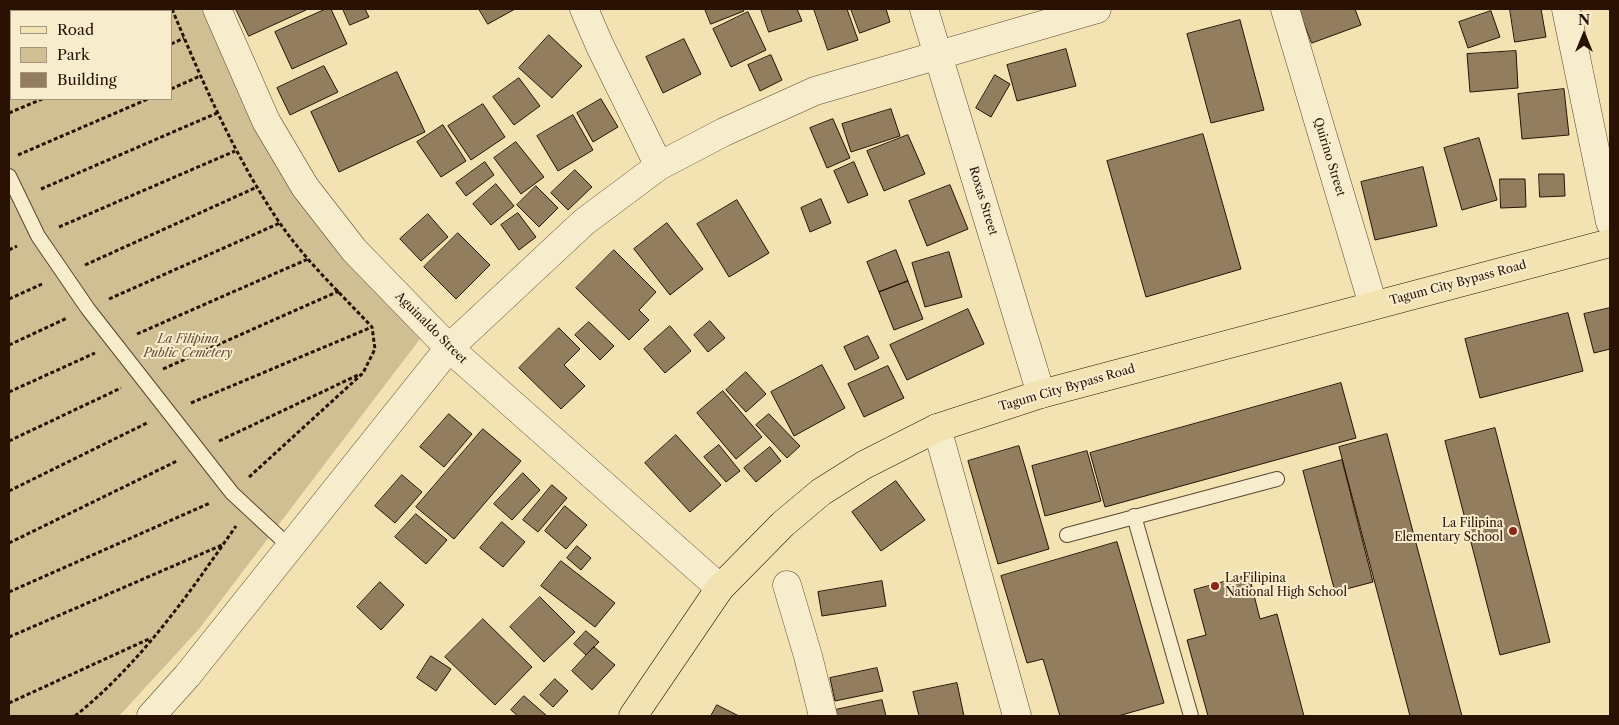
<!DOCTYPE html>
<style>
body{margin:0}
#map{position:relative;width:1619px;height:725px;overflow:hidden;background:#f3e3b2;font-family:"Libre Caslon Text",serif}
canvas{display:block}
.frame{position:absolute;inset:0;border:10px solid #291104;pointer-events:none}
.legend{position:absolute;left:10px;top:10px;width:162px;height:90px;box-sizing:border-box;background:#f7edcd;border:1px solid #a5957d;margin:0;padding:6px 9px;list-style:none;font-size:15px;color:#291104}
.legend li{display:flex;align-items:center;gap:10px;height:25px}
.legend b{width:25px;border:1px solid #a5957d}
.north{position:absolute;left:1559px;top:10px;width:50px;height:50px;-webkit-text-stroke:4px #f7edcd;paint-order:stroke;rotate:0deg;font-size:14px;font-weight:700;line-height:20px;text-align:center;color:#291104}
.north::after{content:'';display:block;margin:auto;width:18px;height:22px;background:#291104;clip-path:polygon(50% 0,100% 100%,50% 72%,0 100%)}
</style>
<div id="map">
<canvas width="1619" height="725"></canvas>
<div class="frame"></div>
<ul class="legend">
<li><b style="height:6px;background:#f3e3b2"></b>Road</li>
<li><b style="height:14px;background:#d1bf94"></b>Park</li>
<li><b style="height:14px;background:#927e5e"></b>Building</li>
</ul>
<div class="north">N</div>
</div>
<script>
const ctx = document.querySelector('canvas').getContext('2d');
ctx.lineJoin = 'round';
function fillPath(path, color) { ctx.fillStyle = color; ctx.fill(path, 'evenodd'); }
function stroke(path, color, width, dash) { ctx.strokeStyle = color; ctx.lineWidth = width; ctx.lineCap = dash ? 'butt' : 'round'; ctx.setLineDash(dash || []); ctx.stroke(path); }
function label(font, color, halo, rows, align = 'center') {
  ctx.font = font + ' "Libre Caslon Text",serif'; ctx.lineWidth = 4; ctx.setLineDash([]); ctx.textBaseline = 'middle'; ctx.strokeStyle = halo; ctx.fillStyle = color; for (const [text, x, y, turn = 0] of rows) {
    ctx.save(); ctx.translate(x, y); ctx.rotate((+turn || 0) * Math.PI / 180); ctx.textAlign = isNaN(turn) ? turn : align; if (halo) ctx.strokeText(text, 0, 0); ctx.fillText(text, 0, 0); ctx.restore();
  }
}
fillPath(new Path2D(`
 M9 9H208L315 219 420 339 199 629 119 716H9ZM11 11H171V99H11Z`), '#d1bf94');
const building = new Path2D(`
 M236 9H305L306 10 249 36Z
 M326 9H331L347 44 292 69 275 32Z
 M343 9H365L369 17 350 25Z
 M479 9H515L488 24Z
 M705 9H743L744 11 711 24Z
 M761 9H797L802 21 769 32Z
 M814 9H847L858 40 828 50Z
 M851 9H886L890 22 860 33Z
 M1299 9H1355L1361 25 1312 43Z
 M1510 9H1541L1546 37 1515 42Z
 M1491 11 1500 37 1468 48 1459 22Z
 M748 12 766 50 731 67 713 29Z
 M1240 20 1264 110 1211 123 1187 34Z
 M549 35 582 66 552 98 519 68Z
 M684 39 701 74 663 93 646 57Z
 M1066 49 1076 86 1017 101 1007 65Z
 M1516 51 1518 88 1470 92 1467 54Z
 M771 55 782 80 760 91 748 65Z
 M324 66 338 92 290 115 277 88Z
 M397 72 425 132 339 172 311 112Z
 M995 75 1010 84 991 117 976 108Z
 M519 78 540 106 514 125 493 97Z
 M1564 89 1569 135 1522 139 1518 94Z
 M601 99 618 127 593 142 577 113Z
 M483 104 505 137 471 160 448 126Z
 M891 109 900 136 851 152 842 124Z
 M573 115 593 150 558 171 537 136Z
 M833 119 850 158 827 168 810 128Z
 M443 125 466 161 441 177 417 142Z
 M1203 134 1241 269 1146 297 1107 161Z
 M908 135 925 174 884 191 867 151Z
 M1479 138 1497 200 1462 210 1444 148Z
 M516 142 544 177 521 194 494 158Z
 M485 162 494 175 466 196 456 183Z
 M854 162 868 195 848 203 834 171Z
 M1423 167 1437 226 1375 240 1361 182Z
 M575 170 592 187 568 210 551 193Z
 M1539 174H1564L1565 196 1540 197Z
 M1500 179H1525L1526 207 1501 208Z
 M496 184 514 206 491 225 473 204Z
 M950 185 968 229 927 246 909 201Z
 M536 186 558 208 539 227 517 205Z
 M821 199 831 223 810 232 801 208Z
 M737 200 769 253 729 277 697 224Z
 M518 213 536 237 519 250 501 225Z
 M428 214 448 237 421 261 400 239Z
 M667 223 703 269 670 295 634 249Z
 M458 233 490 265 456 299 424 267Z
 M614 250 656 292 639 310 649 320 629 340 576 288Z
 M896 250 908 281 879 292 867 262Z
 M949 252 962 297 925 307 912 263Z
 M908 281 923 319 894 330 879 292Z
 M1610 308V349L1594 353 1584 314Z
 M968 309 984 344 907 380 890 345Z
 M1568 313 1583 371 1480 398 1465 339Z
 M710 321 725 338 708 352 694 335Z
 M589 322 614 346 600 360 575 335Z
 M670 326 691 351 665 373 644 349Z
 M559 328 580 349 564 365 585 386 561 409 519 368Z
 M868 336 879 358 855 370 844 347Z
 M822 365 845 408 794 436 771 392Z
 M888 366 904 398 864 417 848 384Z
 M746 372 766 394 746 412 726 390Z
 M1341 383 1356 438 1105 507 1090 453Z
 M723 391 762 437 736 459 697 413Z
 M449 414 472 434 444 467 420 447Z
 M769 414 800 446 787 458 756 425Z
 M1495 428 1550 642 1500 655 1445 441Z
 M483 429 521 461 454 539 416 507Z
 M1387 434 1462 716H1410L1339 447Z
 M676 435 721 485 690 512 645 463Z
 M719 445 740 471 726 482 704 457Z
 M1019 446 1049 549 998 564 968 461Z
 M770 447 781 461 756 482 744 468Z
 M1087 451 1101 501 1045 516 1032 466Z
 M1342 460 1373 582 1335 592 1303 471Z
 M523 473 540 490 512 520 494 504Z
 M402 475 422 492 395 523 375 506Z
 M896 481 925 520 881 551 852 512Z
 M552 485 567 498 538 532 523 520Z
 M565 506 587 525 566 549 545 531Z
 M416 514 447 540 426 564 395 537Z
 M502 522 525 542 503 567 480 548Z
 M1117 542 1164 703 1118 716H1060L1043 659 1027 663 1001 576Z
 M577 546 591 558 581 570 567 558Z
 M561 561 615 603 595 627 541 586Z
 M1249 575 1260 619 1277 614 1304 716H1208L1187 640 1206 635 1194 590Z
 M882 581 886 606 822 616 818 592Z
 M380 582 404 605 381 630 357 607Z
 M540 597 575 632 544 662 510 627Z
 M483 619 532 667 495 705 445 657Z
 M586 631 599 642 586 655 574 644Z
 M594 647 615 665 592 690 572 671Z
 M431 656 451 669 436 691 417 678Z
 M877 668 883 691 835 701 830 678Z
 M555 679 568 691 553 707 540 695Z
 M957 683 964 716H919L913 692Z
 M524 696 547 716H518L511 710Z
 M882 700 886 716H836L835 710Z
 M717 705 739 716H711Z`);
fillPath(building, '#927e5e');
stroke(building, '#291104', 1);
const service = new Path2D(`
 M9 176 38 236 88 309 232 493 290 547
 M1134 516 1191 716
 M1067 535 1277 479`);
const minor = new Path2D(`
 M217 9 266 121 305 187 354 250 449 348 720 588
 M584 9 600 46 659 166
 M924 9 1041 394
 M1285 9 1373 305
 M1566 9 1610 222
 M937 428 1017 716
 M787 585 808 656 823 716
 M151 716 187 676 449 348 584 222 659 166 724 132 815 91 1097 9`);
const primary = new Path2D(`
 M633 716 720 588 783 524 821 492 864 465 937 428 1041 394 1610 243`);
stroke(service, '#5c4630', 16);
stroke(minor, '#5c4630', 29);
stroke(primary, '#291104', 29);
stroke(new Path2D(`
 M172 9C203 83 234 155 279 222 305 260 340 293 372 327L375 349 363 373 248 478
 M30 11 36 9
 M120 11 127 9
 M9 20 11 19
 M171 44 184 38
 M9 57 11 56
 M171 89 200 76
 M9 113 42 99
 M18 155 148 99
 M41 189 217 113
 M59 227 235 151
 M9 250 17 246
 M85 265 257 187
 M9 299 42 284
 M109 299 280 223
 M137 334 308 259
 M9 345 67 318
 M163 369 339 291
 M9 392 95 353
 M191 403 372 327
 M9 441 121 388
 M219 441 360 374
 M9 491 149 422
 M9 543 177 461
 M9 592 210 503
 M9 637 222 545
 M9 703 151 638
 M75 716C141 663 188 595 236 526`), '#291104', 3, [4, 2.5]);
stroke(service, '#f7edcd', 14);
stroke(minor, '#f7edcd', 28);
stroke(primary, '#f3e3b2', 28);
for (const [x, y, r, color] of [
 [1513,531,5,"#8f2418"],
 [1215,586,5,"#8f2418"]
]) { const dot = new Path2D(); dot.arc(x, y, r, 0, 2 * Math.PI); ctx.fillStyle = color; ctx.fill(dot); stroke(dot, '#f7edcd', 2); }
label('12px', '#291104', '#f7edcd', [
 ["Quirino Street",1329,157,73],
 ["Roxas Street",983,201,73],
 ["Tagum City Bypass Road",1458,283,-15],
 ["Aguinaldo Street",431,328,45],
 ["Tagum City Bypass Road",1067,388,-16]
]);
label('italic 12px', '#644e36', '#f7edcd', [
 ["La Filipina",188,340],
 ["Public Cemetery",188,354]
]);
label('12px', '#291104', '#f7edcd', [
 ["La Filipina",1503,524],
 ["Elementary School",1503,538],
 ["La Filipina",1225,579,"left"],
 ["National High School",1225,593,"left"]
], 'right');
</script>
